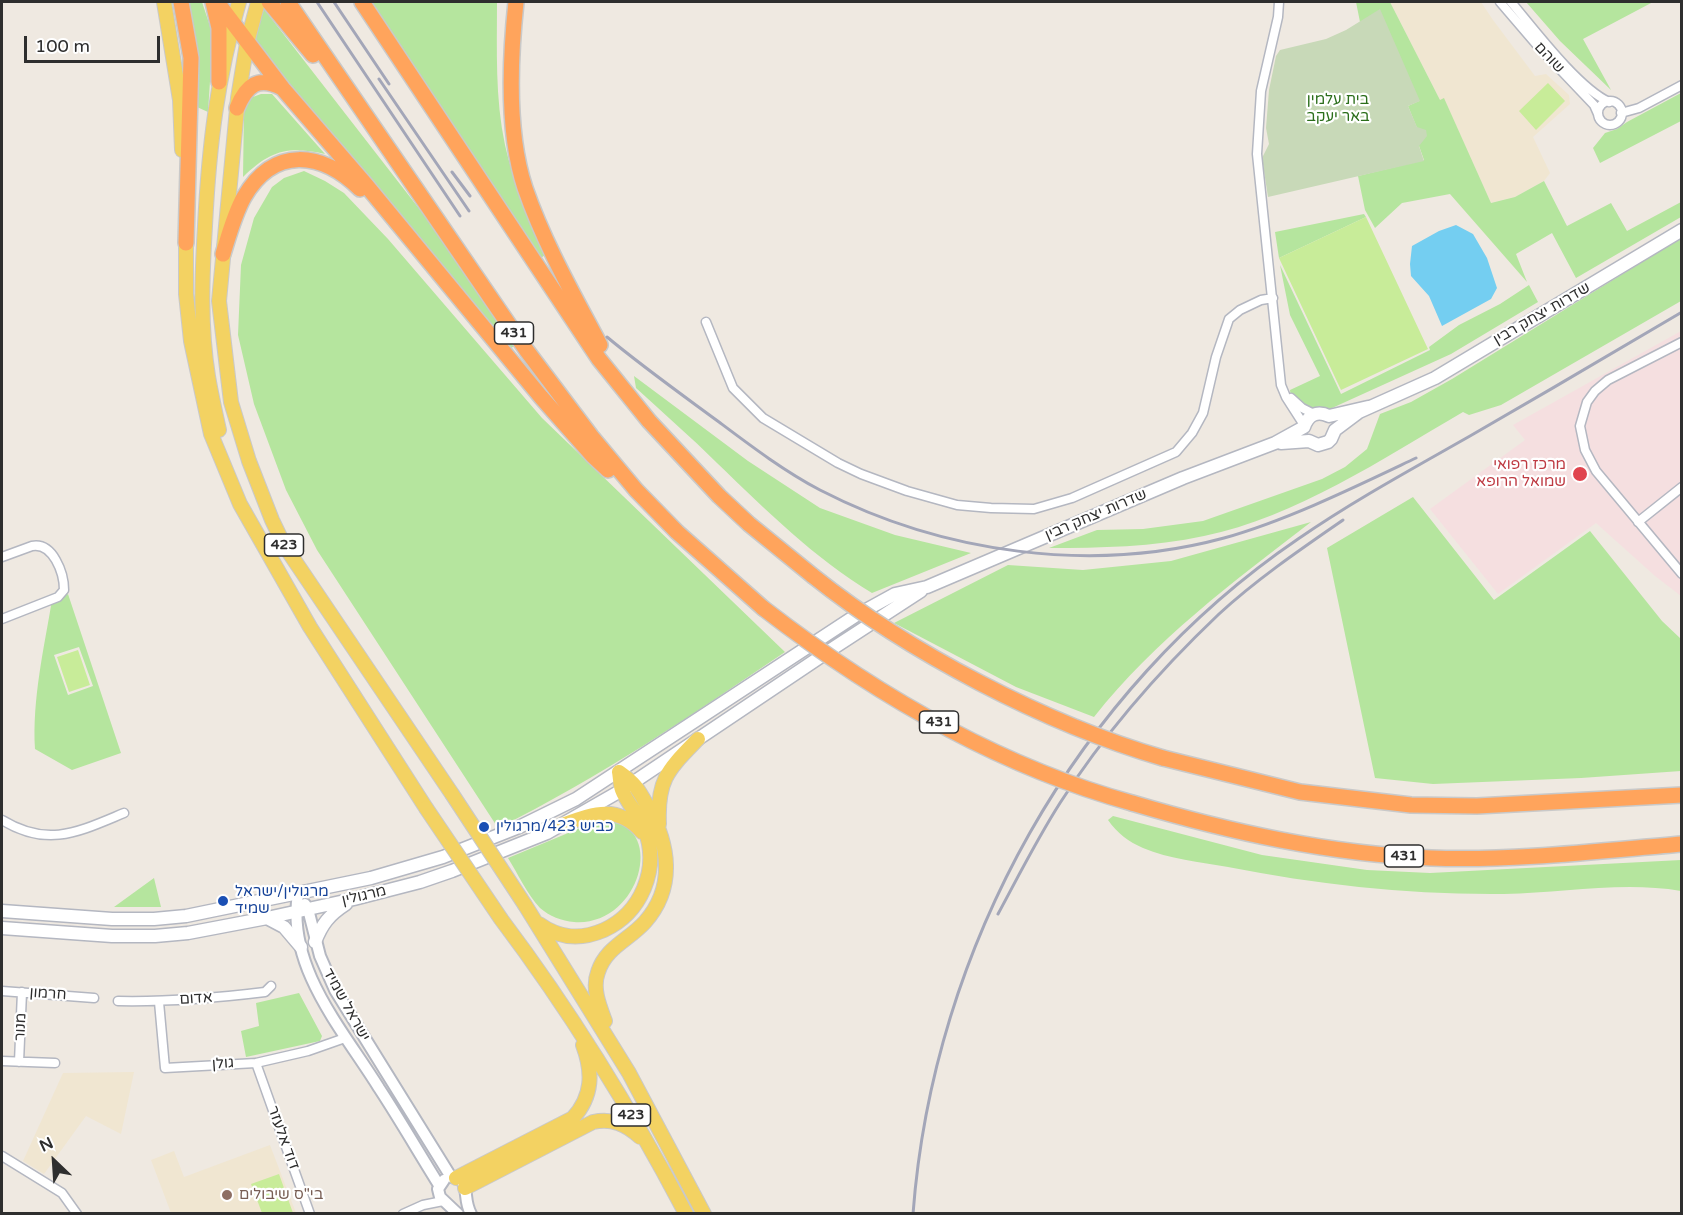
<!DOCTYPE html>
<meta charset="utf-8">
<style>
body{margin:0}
#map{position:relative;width:1683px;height:1215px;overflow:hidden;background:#efe9e1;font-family:"Varela Round",sans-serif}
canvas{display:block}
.frame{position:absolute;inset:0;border:3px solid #2e2e2e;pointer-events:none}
.north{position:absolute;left:24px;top:1131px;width:60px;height:60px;-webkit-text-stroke:4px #fff;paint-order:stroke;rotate:335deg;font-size:16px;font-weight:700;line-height:24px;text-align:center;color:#2e2e2e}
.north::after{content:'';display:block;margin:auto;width:21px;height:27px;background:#2e2e2e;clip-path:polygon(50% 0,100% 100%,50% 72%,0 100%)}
.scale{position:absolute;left:24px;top:36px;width:136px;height:27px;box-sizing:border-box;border:3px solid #2e2e2e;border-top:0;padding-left:8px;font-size:18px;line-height:21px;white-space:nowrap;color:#2e2e2e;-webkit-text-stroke:4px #fff;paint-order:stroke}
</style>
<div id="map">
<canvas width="1683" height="1215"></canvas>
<div class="frame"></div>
<div class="north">N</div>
<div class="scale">100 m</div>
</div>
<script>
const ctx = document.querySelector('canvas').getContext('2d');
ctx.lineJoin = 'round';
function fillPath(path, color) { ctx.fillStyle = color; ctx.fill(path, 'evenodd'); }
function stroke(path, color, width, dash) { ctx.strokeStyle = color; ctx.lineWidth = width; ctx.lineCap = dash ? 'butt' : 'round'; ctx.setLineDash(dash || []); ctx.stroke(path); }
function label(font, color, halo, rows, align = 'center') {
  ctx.font = font + ' "Varela Round",Heebo,sans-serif'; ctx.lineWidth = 4.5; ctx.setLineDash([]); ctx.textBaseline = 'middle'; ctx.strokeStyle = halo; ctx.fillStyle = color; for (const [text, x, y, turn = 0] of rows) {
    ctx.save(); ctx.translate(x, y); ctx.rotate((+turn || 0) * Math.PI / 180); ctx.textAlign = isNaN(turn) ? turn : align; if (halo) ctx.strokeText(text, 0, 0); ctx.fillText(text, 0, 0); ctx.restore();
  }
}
fillPath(new Path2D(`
 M1390 2H1481L1493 20 1535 76 1546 74 1569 95 1570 104 1533 137 1550 173 1544 181 1515 197 1491 203 1444 99 1440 100Z
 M134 1072 121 1134 86 1116 44 1174 23 1161 63 1073Z
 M270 1145 296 1213H171L151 1160 174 1151 184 1177Z`), '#f0e6d1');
fillPath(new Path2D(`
 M1681 331V596L1655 576 1596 523 1498 594 1430 509 1525 440 1513 425Z`), '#f5dfe0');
fillPath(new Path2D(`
 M185 2H202L213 35 208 112 197 107V80Z
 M368 2H497C497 50 495 98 505 145 513 183 532 219 547 254L539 259Z
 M1356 2H1390L1440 100 1444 98 1491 203 1515 197 1544 181 1567 226 1611 203 1627 231 1681 202V217L1576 278 1552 233 1516 254 1527 282 1450 194 1402 203 1375 228 1365 210 1358 176 1424 160 1419 146 1417 128 1408 106 1419 101 1360 22Z
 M1526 2H1653L1583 39 1611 90 1560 41Z
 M264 9 424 215 517 345 509 349 401 215 253 43Z
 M1681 93V121L1600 163 1593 148 1605 133 1617 129 1627 122Z
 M261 94H272L325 154C288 146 271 150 243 177L244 109 250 98Z
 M304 171 325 181 344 193 388 239 542 418 785 652C692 715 599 778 498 828L317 550 286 490 254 404 238 335 241 265 254 218 272 187 284 178Z
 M1364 214 1366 217 1279 258 1275 232Z
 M1681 238V301L1501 405 1469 415 1463 412C1382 459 1296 517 1204 536 1153 547 1100 548 1049 548L1097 530 1143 529 1203 521 1322 479 1345 467 1367 449 1380 414 1411 402 1452 379Z
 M1280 265 1341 394 1430 350 1429 347 1459 325 1500 304 1529 285 1538 302 1451 354 1299 423 1292 404 1290 390 1320 376 1290 315Z
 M634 376 748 461 820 508 895 535 971 553 872 593C814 558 766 510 717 463 691 437 663 413 636 388Z
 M1413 497 1494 600 1590 531 1662 621 1681 639V771L1581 778 1433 784 1375 778 1327 548Z
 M1311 522C1233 582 1155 640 1094 717L1016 687 894 623 1008 565 1083 570 1171 561Z
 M68 594 121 753 72 770 35 749C32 700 44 648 52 600ZM79 647 93 686 68 695 54 655Z
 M1113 816 1262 855 1367 870 1430 873 1681 860V891C1623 881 1563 893 1504 894 1411 895 1319 885 1228 867 1200 862 1169 859 1143 848 1129 842 1117 833 1108 820Z
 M611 822C666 829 639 927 574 922 562 921 549 916 540 908 527 894 518 874 508 858L585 826Z
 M154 878 161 907H114Z
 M299 993 322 1036 320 1041 246 1057 241 1031 259 1026 256 1003Z`), '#b5e59e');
fillPath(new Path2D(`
 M1380 9 1420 101 1408 106 1417 127 1426 130 1427 136 1419 146 1424 161 1268 197 1262 158 1269 144 1266 128 1269 90 1276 56 1280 50 1326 39 1346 30Z`), '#c8d9b8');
fillPath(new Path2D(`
 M1548 83 1565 101 1536 130 1519 111Z
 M1366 217 1428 349 1341 390 1279 258Z
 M78 650 90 685 69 692 57 657Z
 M279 1174 293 1213H262L251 1184Z`), '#c8ec99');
fillPath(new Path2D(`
 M1456 225 1473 234 1487 258 1497 288 1491 299 1442 326 1429 296 1411 276 1410 264 1412 246 1439 231Z`), '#74cef1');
const minor = new Path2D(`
 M1279 2 1278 17 1261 91 1257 154 1281 385 1286 397 1304 425
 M1500 2 1536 44 1594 105 1598 114
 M1511 2C1533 28 1578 88 1609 102
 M1598 113a12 12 0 1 1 24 0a12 12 0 1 1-24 0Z
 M1621 113 1639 108 1682 85
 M706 322 733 388 763 418 838 463 861 474 907 491 957 505 991 508 1034 509 1072 498 1176 452 1192 433 1203 413 1216 357 1229 319 1240 310 1261 300 1273 298
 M1682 342 1608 380 1595 391 1587 402 1580 426 1585 450 1596 471 1682 574
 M1291 398 1302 408 1314 414
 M1638 522 1682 487
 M2 557 32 546C53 542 64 573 64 590L58 597 2 619
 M2 820C48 848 78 832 124 813
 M2 991 94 998
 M118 1001C167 1002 216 998 265 992L271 986
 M159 1002 165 1068 256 1063 308 1051 345 1038
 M2 1061 55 1063
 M19 1062 22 992
 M256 1063 310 1214
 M2 1156 62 1193 77 1214
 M403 1214 423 1205 443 1201`);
const tertiary = new Path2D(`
 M298 894C286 967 343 1030 379 1088 400 1120 419 1153 439 1185
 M305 904 308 909 320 956 335 990 451 1177
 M444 1180 438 1189 440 1197 458 1214
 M463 1183C468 1193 464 1201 471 1214`);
const secondary = new Path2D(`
 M1281 443 1309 441 1318 445 1328 442 1331 439 1335 430 1359 412 1435 378 1682 230
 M2 911 112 919H154L186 916 371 878 443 857 519 827 576 799 855 616 895 594 927 587 1183 478 1275 443 1304 427C1308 415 1317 410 1329 416L1368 407
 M267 918 284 927 301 947
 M2 928 112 936H155L188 933 267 918 354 899 420 882 452 871 547 833 622 790 835 647 921 591
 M315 942C322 924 329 915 346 904`);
const primary = new Path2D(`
 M164 2 180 100 182 150
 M258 2 247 43 238 98 219 301 231 402 249 461 272 520 284 545 452 794
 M186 232V294L191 341 211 434 240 504 310 627 426 808
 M219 430C215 412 211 394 208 376 200 326 202 276 205 226 209 146 217 79 239 2
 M659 824C657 779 668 770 698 739
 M562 825C593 814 617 804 642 832
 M525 905 629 1073 704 1214
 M501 919C571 1012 632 1111 686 1214
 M539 924C560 939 581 940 604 930 641 913 660 869 645 830 640 815 627 804 622 790 620 784 620 777 619 772
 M605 1021C599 1005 592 988 598 972 606 947 629 940 645 922 676 887 669 844 648 807 638 789 636 784 619 772
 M456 1178 573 1118C593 1096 593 1072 583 1045
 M465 1188 593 1122C612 1118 626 1124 640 1137`);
const motorway = new Path2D(`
 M181 2 191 58 186 243
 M213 2 219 28V82
 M217 2 284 90 366 185 541 397 593 456 608 470
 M269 2 313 55
 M288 2 527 351 591 436 636 490 677 532 763 608
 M362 2 599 359 649 421 719 496 749 524 813 576
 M516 2C510 58 507 134 525 188 544 243 573 294 600 345
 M237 108C246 86 258 75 282 88
 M223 254C229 235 234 215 244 197 274 146 321 151 360 189
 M1163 758 1300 792 1411 805 1477 806 1682 795
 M1132 803C1230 832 1329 854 1431 858 1514 861 1599 851 1682 844`);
stroke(minor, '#b4b7c1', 11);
stroke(tertiary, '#b4b7c1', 14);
stroke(secondary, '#b4b7c1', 15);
stroke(primary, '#c9c9c9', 16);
stroke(motorway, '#c9c9c9', 18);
stroke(minor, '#fff', 8);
stroke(tertiary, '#fff', 10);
stroke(secondary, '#fff', 12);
stroke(primary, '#f3d262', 14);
stroke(motorway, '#ffa45c', 15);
stroke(new Path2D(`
 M317 2 460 216
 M334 2 389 84
 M379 79 469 211
 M452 172 470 196
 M607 337C643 367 681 394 719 422 751 446 784 471 820 490 942 553 1091 574 1224 538 1288 520 1357 486 1416 458
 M998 914C1018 877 1037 839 1060 803 1104 734 1160 670 1219 614 1257 579 1301 549 1343 520
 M913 1214C933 947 1076 690 1298 539 1353 501 1412 469 1470 436 1541 395 1611 354 1682 312`), '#a3a6b8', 3);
const primaryBridge = new Path2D(`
 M452 794 525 905
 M426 808 501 919`);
const motorwayBridge = new Path2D(`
 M813 576C908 652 1046 724 1163 758
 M763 608C873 693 998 766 1132 803`);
stroke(primaryBridge, '#c9c9c9', 16, []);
stroke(motorwayBridge, '#c9c9c9', 18, []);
stroke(primaryBridge, '#f3d262', 14);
stroke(motorwayBridge, '#ffa45c', 15);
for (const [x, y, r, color] of [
 [1580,474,8,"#e0444e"],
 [484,827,6,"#1a4fb4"],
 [223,901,6,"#1a4fb4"],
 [227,1195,6,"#8d6e63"]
]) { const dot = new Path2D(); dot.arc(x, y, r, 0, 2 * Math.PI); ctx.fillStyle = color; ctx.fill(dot); stroke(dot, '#fff', 2); }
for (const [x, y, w] of [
 [514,333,39],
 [284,545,39],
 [939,722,39],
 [1404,856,39],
 [631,1115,39]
]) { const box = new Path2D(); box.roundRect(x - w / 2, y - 11, w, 22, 4.5); ctx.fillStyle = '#fff'; ctx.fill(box); stroke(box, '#2e2e2e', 1.5); }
label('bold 14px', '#2e2e2e', null, [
 ["431",514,333],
 ["423",284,545],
 ["431",939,722],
 ["431",1404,856],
 ["423",631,1115]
]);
label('15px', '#2e2e2e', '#fff', [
 ["שוהם",1549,58,47],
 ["שדרות יצחק רבין",1542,314,-30],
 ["שדרות יצחק רבין",1096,515,-23],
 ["מרגולין",364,896,-13],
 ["חרמון",48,994,4],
 ["אדום",196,999,-4],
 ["ישראל שמיד",346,1005,61],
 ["מנור",21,1027,-87],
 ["גולן",223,1064,-4],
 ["דוד אלעזר",283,1138,70]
]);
label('15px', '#2b6e1b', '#fff', [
 ["בית עלמין",1338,100],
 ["באר יעקב",1338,117]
]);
label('15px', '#be3a42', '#fff', [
 ["מרכז רפואי",1566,465],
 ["שמואל הרופא",1566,482]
], 'right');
label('15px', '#164399', '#fff', [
 ["כביש 423/מרגולין",496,827],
 ["מרגולין/ישראל",235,892],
 ["שמיד",235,909]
], 'left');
label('15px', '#785e54', '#fff', [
 ["בי\"ס שיבולים",239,1195]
], 'left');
</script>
